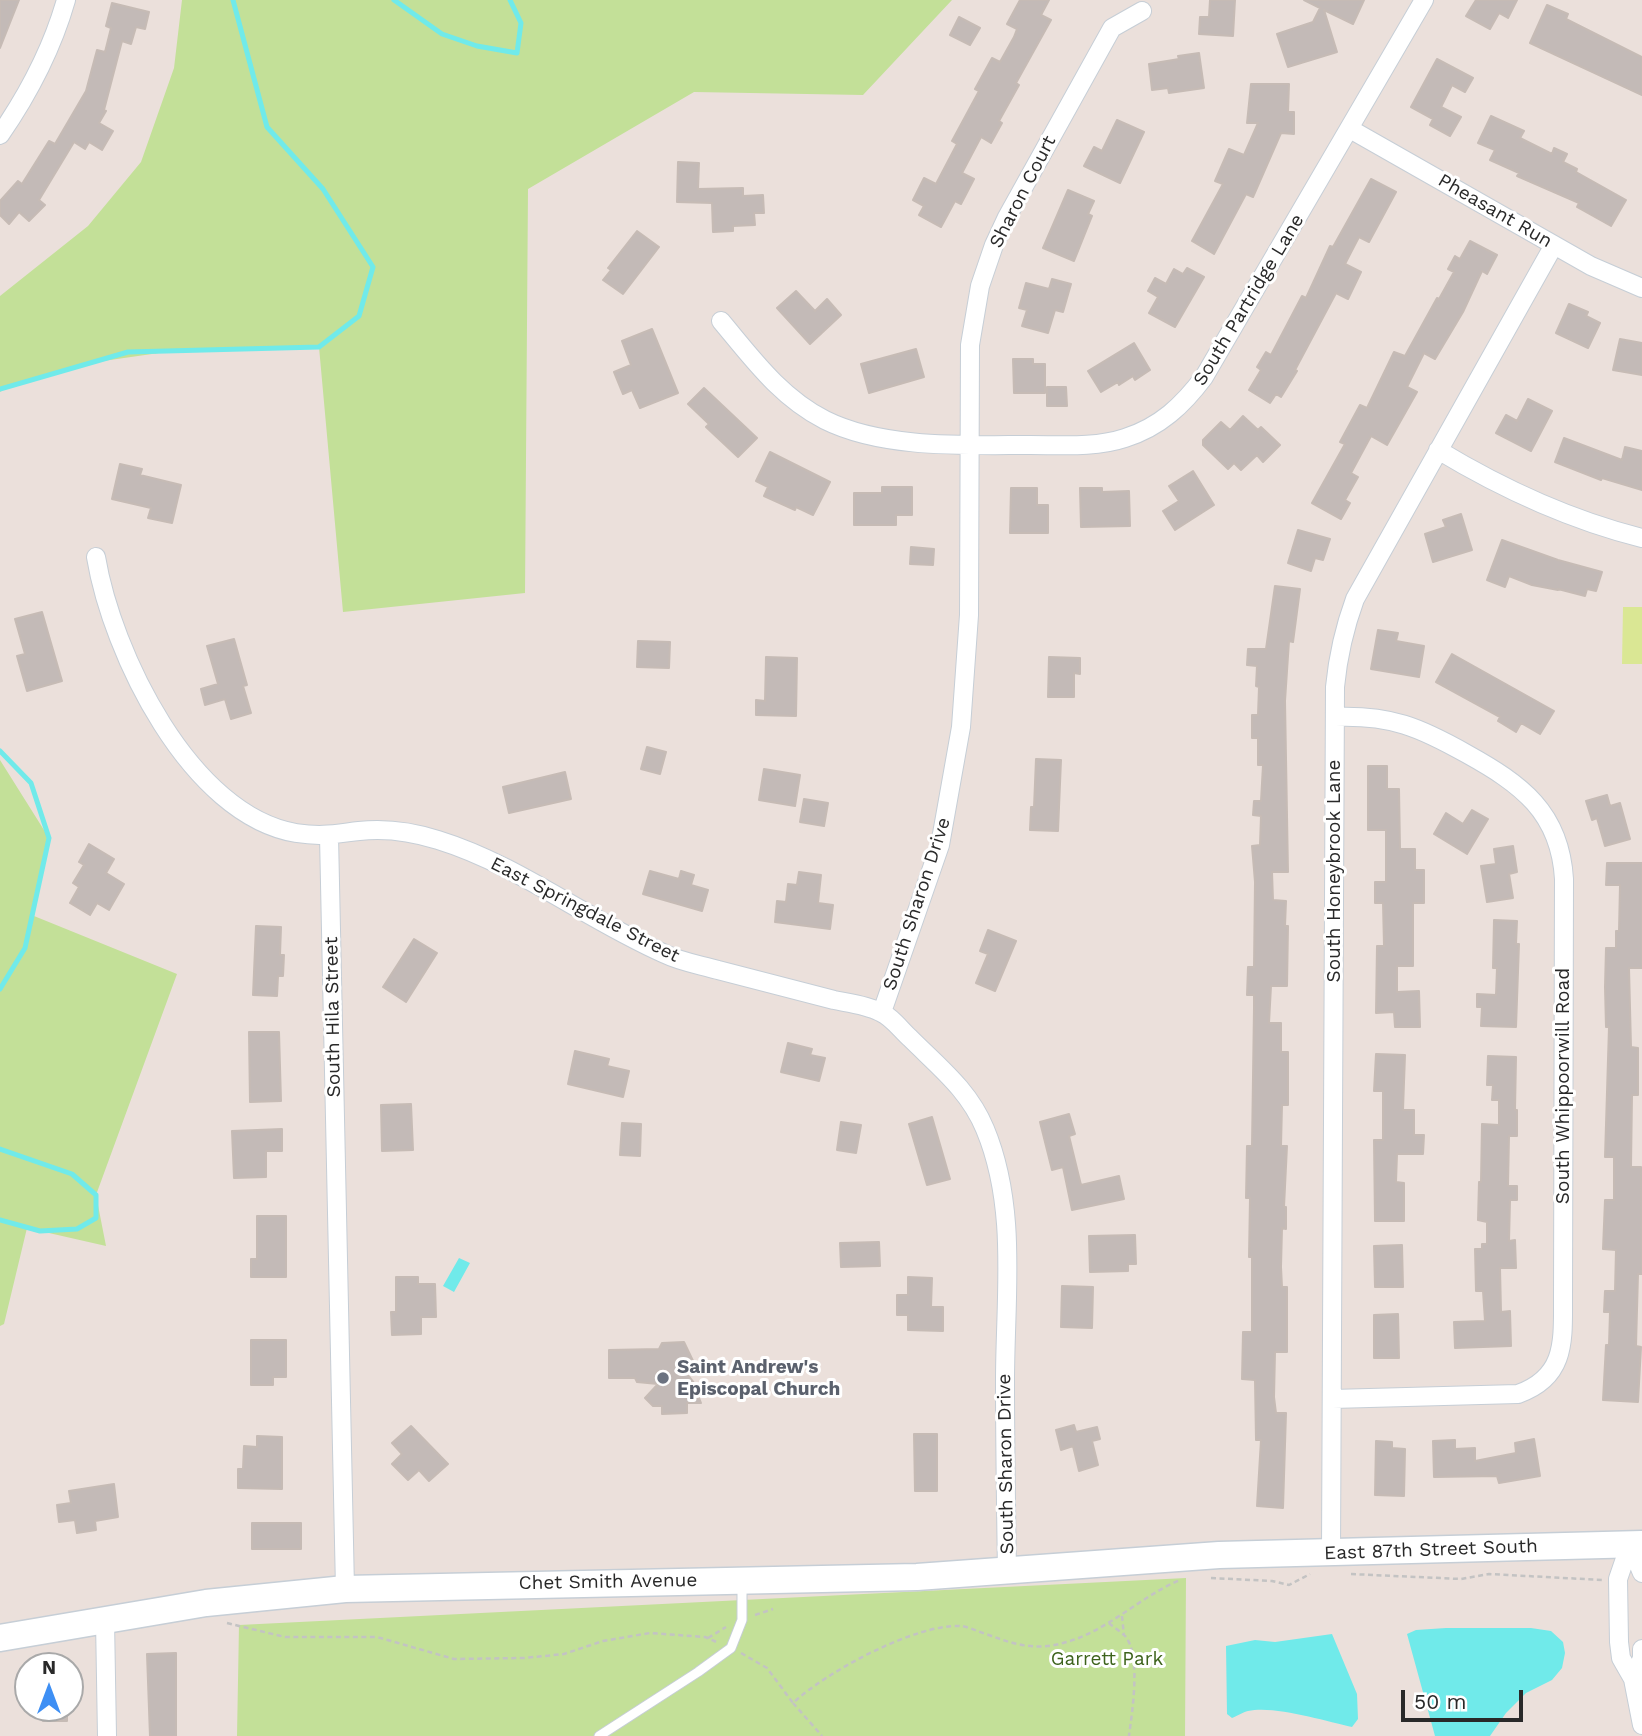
<!DOCTYPE html>
<style>
body{margin:0}
#map{position:relative;width:1642px;height:1736px;overflow:hidden;background:#ebe0db;font-family:"Work Sans",sans-serif}
canvas{display:block}
.north{position:absolute;left:14px;top:1652px;width:70px;height:70px;box-sizing:border-box;background:#fff;border:2px solid #a9a9a9;border-radius:50%;rotate:0deg;font-size:19px;font-weight:700;line-height:28px;text-align:center;color:#292929}
.north::after{content:'';display:block;margin:auto;width:24px;height:32px;background:#3e8ff4;clip-path:polygon(50% 0,100% 100%,50% 72%,0 100%)}
.scale{position:absolute;left:1401px;top:1690px;width:122px;height:32px;box-sizing:border-box;border:4px solid #292929;border-top:0;padding-left:9px;font-size:21px;line-height:24px;white-space:nowrap;color:#292929;-webkit-text-stroke:5px #fff;paint-order:stroke}
</style>
<div id="map">
<canvas width="1642" height="1736"></canvas>
<div class="north">N</div>
<div class="scale">50 m</div>
</div>
<script>
const ctx = document.querySelector('canvas').getContext('2d');
ctx.lineJoin = 'round';
function fillPath(path, color) { ctx.fillStyle = color; ctx.fill(path, 'evenodd'); }
function stroke(path, color, width, dash) { ctx.strokeStyle = color; ctx.lineWidth = width; ctx.lineCap = dash ? 'butt' : 'round'; ctx.setLineDash(dash || []); ctx.stroke(path); }
function label(font, color, halo, rows, align = 'center') {
  ctx.font = font + ' "Work Sans",sans-serif'; ctx.lineWidth = 6; ctx.setLineDash([]); ctx.textBaseline = 'middle'; ctx.strokeStyle = halo; ctx.fillStyle = color; for (const [text, x, y, turn = 0] of rows) {
    ctx.save(); ctx.translate(x, y); ctx.rotate((+turn || 0) * Math.PI / 180); ctx.textAlign = isNaN(turn) ? turn : align; if (halo) ctx.strokeText(text, 0, 0); ctx.fillText(text, 0, 0); ctx.restore();
  }
}
fillPath(new Path2D(`
 M182 0H952L863 95 694 92 528 189 525 593 343 612 319 347 166 352 89 363 8 387 0 392V296L88 226 141 162 174 68Z
 M0 760 49 838 34 916 177 974 96 1195 106 1246 27 1228 4 1324 0 1326Z
 M1186 1578 1185 1736H237L239 1625Z`), '#c3e098');
fillPath(new Path2D(`
 M1623 607H1642V664H1622Z`), '#dae794');
fillPath(new Path2D(`
 M459 1258 470 1263 454 1292 443 1286Z
 M1446 1628H1531L1551 1631 1563 1642 1565 1653 1562 1668 1552 1680 1526 1693 1506 1713 1490 1736H1435L1407 1634 1416 1630Z
 M1332 1634 1357 1694 1358 1719 1352 1727C1325 1721 1274 1705 1248 1711 1243 1712 1237 1716 1232 1718L1227 1714 1226 1646 1255 1640 1275 1642Z`), '#70eaea');
stroke(new Path2D(`
 M394 0 442 34 477 46 517 53 521 23 510 0
 M0 389 128 352 319 347 359 316 373 267 323 189 267 127 233 0
 M0 751 31 783 49 838 25 948 0 989
 M0 1149 72 1174 96 1195V1218L77 1229 40 1231 0 1220`), '#70eaea', 5);
const building = new Path2D(`
 M0 0H19L0 48Z
 M1020 0H1049L1041 15 1051 20 1016 83 1019 85 999 121 1002 123 991 143 981 137 962 173 974 179 961 204 955 201 941 227 919 215 924 206 913 200 924 178 936 184 957 144 952 141 979 91 975 89 992 58 1000 62 1014 37 1017 29 1007 24Z
 M1210 0H1235L1233 36 1199 34 1200 17H1209Z
 M1304 0H1364L1353 24 1324 10 1337 52 1288 67 1277 34 1313 22 1320 8Z
 M1476 0H1517L1508 18 1499 13 1490 29 1466 16Z
 M112 3 149 12 145 29 136 27 131 44 122 41 104 110 106 111 99 123 113 131 102 150 89 142 85 149 74 142 39 200 45 205 29 221 19 212 9 224 0 215V201L18 181 22 184 49 141 55 144 86 91 97 50 105 52 111 28 106 26Z
 M1547 5 1568 14 1566 19 1642 57V95L1530 43Z
 M959 17 980 28 970 45 950 35Z
 M1199 53 1204 88 1169 93 1168 88 1152 90 1149 64 1179 59 1178 56Z
 M1437 59 1473 78 1465 92 1452 85 1441 107 1461 117 1450 136 1430 125 1433 119 1411 107Z
 M1251 84H1289L1288 112H1294V134L1281 133 1253 197 1246 194 1214 254 1192 241 1223 184 1215 181 1229 149 1244 155 1258 123H1247Z
 M1491 116 1524 131 1520 138 1552 154 1554 148 1567 154 1563 162 1577 169 1576 172 1626 200 1611 226 1577 207 1579 203 1517 176 1519 173 1490 160 1495 150 1478 143Z
 M1117 120 1144 132 1120 183 1084 166 1094 147 1102 151Z
 M678 162 699 163 698 189 743 188V196L763 195 764 213H754L755 225 733 226V231L713 232 712 203 677 202Z
 M1371 179 1396 192 1369 242 1359 237 1345 264 1361 272 1348 299 1336 293 1295 370 1297 371 1281 397 1276 394 1270 403 1249 390 1261 370 1257 367 1266 352 1271 355 1302 296 1306 298 1330 246 1333 247Z
 M1068 190 1094 201 1088 214 1092 216 1074 261 1043 248Z
 M637 231 659 247 623 294 603 280 611 270 608 268Z
 M1470 241 1497 255 1487 274 1482 271 1463 312 1435 359 1424 353 1407 387 1417 392 1387 445 1371 436 1351 473 1358 477 1345 500 1350 503 1341 519 1312 503 1345 444 1340 442 1360 405 1367 408 1394 352 1405 356 1437 298 1439 299 1454 272 1448 269 1455 256 1460 259Z
 M1187 268 1204 277 1175 327 1149 313 1158 297 1148 291 1155 278 1166 284 1174 269 1183 274Z
 M1052 279 1071 284 1063 312 1055 310 1048 333 1022 326 1027 310 1019 308 1026 283 1049 289Z
 M796 291 815 311 827 299 841 315 810 344 777 308Z
 M1569 304 1588 312 1586 316 1600 323 1588 348 1556 333Z
 M652 329 678 393 640 408 632 390 623 394 614 372 631 365 622 341Z
 M1620 339 1642 343V375L1613 370Z
 M1134 343 1150 370 1135 380 1133 376 1119 385 1118 382 1101 392 1088 371Z
 M916 349 924 377 869 393 861 364Z
 M1013 359H1033V364H1045V393H1014Z
 M1047 387H1066L1067 406H1047Z
 M704 388 757 438 738 457 706 427 709 424 688 404Z
 M1528 399 1552 411 1531 451 1496 433 1506 415 1517 421Z
 M1243 416 1258 430 1261 427 1280 445 1263 462 1257 455 1241 470 1234 463 1228 469 1203 445V440L1221 422 1230 430Z
 M1564 438 1622 460 1625 447 1642 451V490L1602 478 1601 480 1555 462Z
 M770 452 830 482 813 515 796 507 795 510 764 496 768 487 756 481Z
 M120 464 142 469 140 475 181 485 172 523 148 518 151 508 112 499Z
 M1193 471 1214 505 1175 530 1163 511 1179 501 1169 486Z
 M882 487H912V515H896V525H854V493H882Z
 M1011 488H1037V505H1048V533H1010Z
 M1080 488H1102V492L1129 491 1130 526 1081 527Z
 M1461 514 1472 550 1433 562 1425 534 1446 527 1443 520Z
 M1298 530 1330 539 1323 560 1315 558 1311 571 1288 563Z
 M1502 540 1558 560 1602 572 1596 591 1587 589 1585 596 1558 589V590L1532 585 1509 576 1505 587 1487 580Z
 M911 547 934 549 933 565 910 564Z
 M1275 586 1300 589 1293 642 1289 641 1285 701 1288 872H1272L1273 900 1286 901 1285 926H1288L1287 986H1271L1269 1023H1281V1052H1288V1105H1282L1281 1146H1287L1284 1207H1286V1229L1282 1228 1281 1267 1282 1287H1287V1352H1275L1274 1397 1276 1413H1286L1283 1508 1257 1506 1261 1440H1256L1255 1380 1242 1379 1243 1332H1252V1257H1249L1250 1198H1246L1247 1146H1252L1254 1008V995H1247L1248 967H1254L1255 882 1252 846 1260 845 1261 816 1253 815 1254 801H1261L1263 765H1258V738H1252V715H1258L1259 687 1256 686 1257 666 1247 665 1248 649H1266Z
 M42 612 62 681 27 691 17 656 25 654 15 619Z
 M1378 630 1398 633 1396 641 1424 646 1419 677 1371 669Z
 M234 639 247 685 243 686 251 713 231 719 225 699 205 705 201 689 218 684 207 646Z
 M638 641 670 642 669 668 637 667Z
 M1452 654 1554 711 1540 734 1521 723 1516 732 1498 721 1500 717 1436 682Z
 M766 657 797 658 796 716 756 715V700L765 701Z
 M1049 657 1080 658V674L1074 673V697H1048Z
 M647 747 666 752 660 774 641 769Z
 M1036 759 1061 760 1058 831 1030 830 1031 807H1034Z
 M1368 766H1387V789H1399L1400 849H1415V870H1424V903H1413V966H1397V992L1419 991 1420 1027H1395L1394 1012 1376 1013 1377 946H1384L1383 903H1375V882H1386V830H1368Z
 M764 769 800 775 795 806 759 800Z
 M565 772 571 799 509 813 503 787Z
 M1607 795 1610 806 1620 803 1630 839 1605 846 1597 818 1592 820 1586 801Z
 M804 799 828 803 824 826 800 822Z
 M1472 810 1488 819 1467 854 1434 834 1446 813 1463 824Z
 M89 844 114 859 106 873 124 884 109 910 97 903 90 915 70 903 79 887 73 883 84 865 79 862Z
 M1513 846 1517 872 1509 874 1513 898 1487 902 1481 866 1496 864 1494 849Z
 M1607 863H1642V968H1629L1631 1047 1638 1048V1095H1632L1631 1167H1641L1642 1274H1638L1636 1346 1641 1347 1638 1402 1603 1400 1606 1345H1609L1610 1312H1604L1605 1291H1615L1616 1250 1603 1249 1605 1200H1614V1157H1605L1609 1027H1606L1605 987 1606 948H1616V931H1619L1620 885H1606Z
 M650 871 679 879 681 871 694 875 691 885 708 890 702 911 643 894Z
 M799 872 821 875 818 903 833 905 830 929 775 922 777 901 786 902 788 884 797 885Z
 M1494 920 1517 921 1516 944H1519L1516 1027 1481 1026 1482 1007H1477V994L1496 995 1497 968H1493Z
 M256 926 281 927 280 955H284L283 976H278L277 996 253 995Z
 M988 930 1016 941 995 991 976 983 988 954 980 951Z
 M414 939 437 953 406 1002 383 987Z
 M249 1032H279L281 1101 250 1102Z
 M788 1043 812 1049 810 1055 825 1058 819 1081 781 1072Z
 M575 1051 609 1059 607 1066 629 1071 623 1097 568 1084Z
 M1376 1054 1405 1055 1403 1110H1414V1135H1424L1423 1154H1397L1396 1182 1404 1183V1221H1375L1374 1140H1383V1091H1374Z
 M1488 1056 1516 1057 1515 1110H1517V1136H1509L1508 1186H1517V1200H1510L1509 1241 1515 1240 1516 1268H1500L1501 1312 1510 1311 1511 1346 1455 1348 1454 1322 1485 1321 1483 1291H1476L1475 1249H1482V1244H1487V1222L1478 1220 1479 1182H1481L1482 1124 1499 1125V1100H1492L1493 1085H1487Z
 M411 1104 413 1150 382 1151 381 1105Z
 M1069 1114 1075 1134 1069 1136 1081 1185 1119 1176 1124 1199 1072 1210 1063 1167 1052 1170 1040 1122Z
 M932 1117 950 1179 927 1185 909 1124Z
 M841 1122 861 1125 856 1153 837 1150Z
 M622 1123 641 1124 640 1156 620 1155Z
 M282 1129V1151H266V1177L234 1178 232 1131Z
 M257 1216H286V1277H251V1259H257Z
 M1135 1235 1136 1264H1128V1271L1090 1272 1089 1236Z
 M879 1242 880 1266 841 1267 840 1243Z
 M1402 1245 1403 1287H1375L1374 1246Z
 M396 1277H418V1284H435L436 1317H421V1334L392 1335 391 1312H396Z
 M908 1277 932 1278 931 1307H943V1331L908 1330V1315H897V1295H908Z
 M1062 1286 1093 1287 1092 1328 1061 1327Z
 M1398 1314 1399 1358H1374V1315Z
 M251 1340H286V1377H273V1385H251Z
 M684 1342 695 1365 688 1375 698 1388 696 1390 701 1403H687V1413L662 1414V1406H653L645 1398 658 1384 637 1382 635 1378H609V1350L659 1349 662 1343Z
 M1074 1425 1076 1432 1097 1427 1100 1439 1092 1441 1098 1465 1079 1471 1073 1446 1061 1450 1056 1430Z
 M411 1426 448 1464 429 1481 419 1470 408 1480 392 1464 402 1454 392 1443Z
 M914 1434H937V1491H915Z
 M257 1436 282 1437V1489L238 1488V1469H243L244 1446 257 1447Z
 M1534 1439 1540 1476 1499 1483 1497 1476 1434 1477 1433 1441 1455 1440V1449L1475 1448V1461L1516 1453 1515 1443Z
 M1376 1441 1392 1442V1448L1405 1449 1404 1496 1375 1495Z
 M114 1484 118 1517 95 1521 96 1530 77 1533 75 1520 59 1522 57 1505 71 1503 69 1491Z
 M252 1523H301V1549H252Z
 M176 1653V1736H150L147 1654Z
 M43 1708H67V1721H43Z`);
fillPath(building, '#c3bab7');
stroke(building, '#c6bbb5', 2);
const lane = new Path2D(`
 M599 1736 698 1672 731 1648 742 1620V1585`);
const street = new Path2D(`
 M1350 129 1591 266 1642 288
 M0 135C29 93 52 49 66 0
 M721 321C752 358 780 397 825 420 883 449 966 445 1030 445 1061 445 1095 448 1125 438 1160 427 1183 405 1204 377L1424 0
 M1438 450C1501 488 1570 520 1642 538
 M96 557C112 653 190 815 296 833 322 837 334 834 359 831 385 828 413 832 438 840 519 865 587 920 665 954 681 962 701 965 718 970 757 980 795 990 834 1000 849 1003 867 1005 880 1012 891 1016 901 1030 910 1038 939 1067 969 1090 985 1129 1018 1208 1005 1297 1005 1381 1005 1445 1006 1508 1007 1572
 M329 836 345 1589
 M882 1012 940 845 961 727 969 615 970 345 980 286 994 245 1007 217 1112 28 1142 11
 M1332 1399 1518 1394C1566 1377 1563 1341 1563 1298L1564 879C1560 812 1521 784 1467 754 1419 727 1391 715 1335 717
 M1630 1544 1618 1579 1619 1642 1621 1658 1633 1679 1642 1725
 M1630 1544 1642 1573
 M1331 1552 1335 687C1338 656 1344 629 1355 599L1554 245
 M105 1620 107 1736
 M1633 1679 1642 1658V1649`);
const secondary = new Path2D(`
 M0 1638 206 1603 345 1589 917 1577 1219 1555 1642 1544`);
stroke(lane, '#c6ced6', 11);
stroke(street, '#c6ced6', 20);
stroke(secondary, '#c6ced6', 29);
stroke(new Path2D(`
 M1351 1574 1461 1579 1489 1574 1602 1580
 M1211 1578 1272 1581 1289 1585 1310 1574
 M755 1615 773 1609
 M1122 1616 1124 1636
 M227 1623 285 1637H377L454 1659 524 1658 564 1654 603 1641 650 1633 705 1637 719 1643
 M1109 1623C1114 1628 1122 1632 1126 1637 1141 1658 1132 1712 1129 1736
 M708 1638 726 1627
 M741 1653 767 1668 793 1703C826 1672 915 1624 960 1626 968 1626 978 1632 986 1634 1013 1644 1034 1651 1063 1643 1107 1632 1139 1597 1180 1580
 M793 1703 822 1736`), '#c3c3c3', 2.5, [5, 3.5]);
stroke(lane, '#fff', 9);
stroke(street, '#fff', 18);
stroke(secondary, '#fff', 26);
for (const [x, y, r, color] of [
 [663,1378,7,"#6b7280"]
]) { const dot = new Path2D(); dot.arc(x, y, r, 0, 2 * Math.PI); ctx.fillStyle = color; ctx.fill(dot); stroke(dot, '#fff', 2.5); }
label('19px', '#292929', '#fff', [
 ["Sharon Court",1023,192,-63],
 ["Pheasant Run",1495,211,30],
 ["South Partridge Lane",1249,300,-59],
 ["South Honeybrook Lane",1334,871,-90],
 ["South Sharon Drive",917,904,-72],
 ["East Springdale Street",585,910,27],
 ["South Hila Street",333,1017,-91],
 ["South Whippoorwill Road",1563,1086,-90],
 ["South Sharon Drive",1006,1464,-91],
 ["East 87th Street South",1431,1550,-2],
 ["Chet Smith Avenue",608,1582,-1]
]);
label('bold 19px', '#5b616d', '#fff', [
 ["Saint Andrew's",677,1367],
 ["Episcopal Church",677,1389]
], 'left');
label('19px', '#3d631c', '#fff', [
 ["Garrett Park",1107,1659]
]);
</script>
